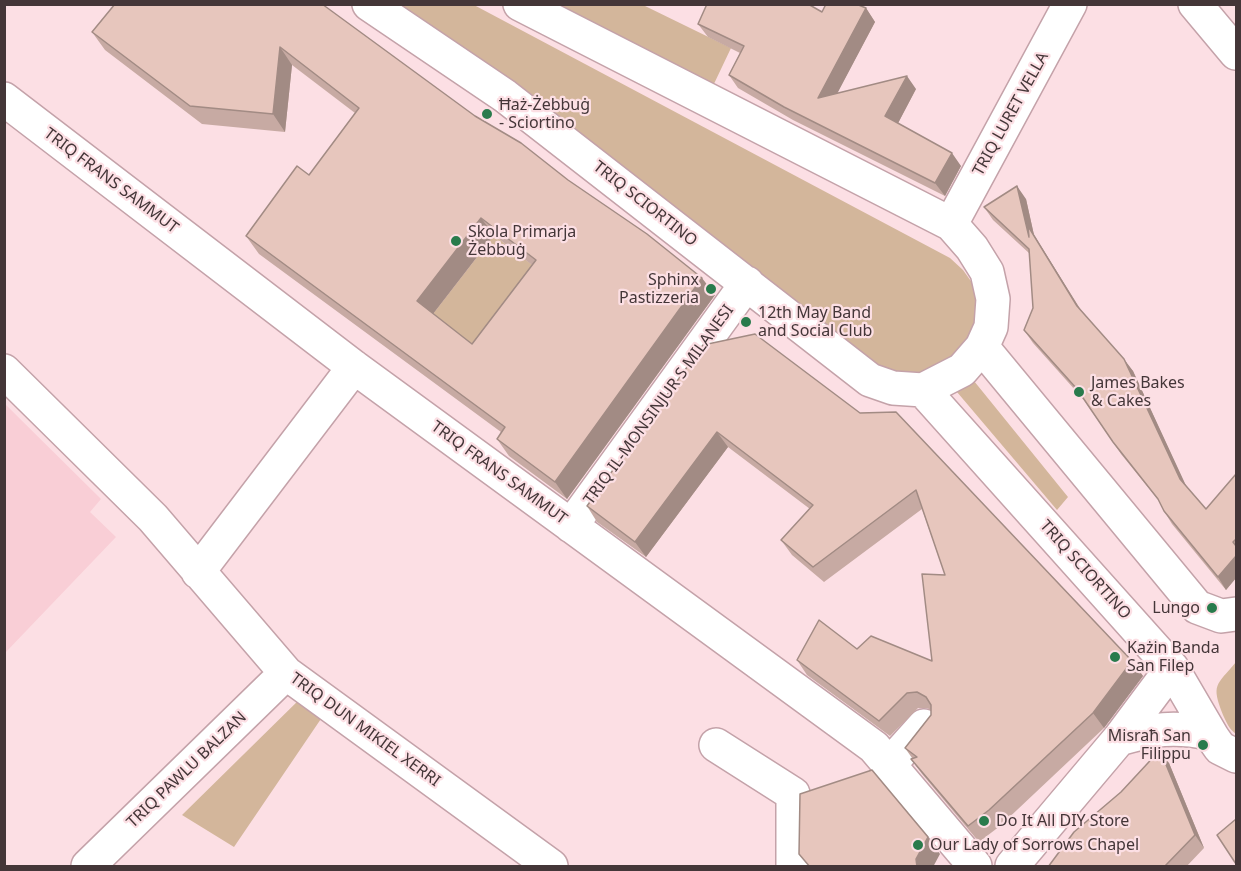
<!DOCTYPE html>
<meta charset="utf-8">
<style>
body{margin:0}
#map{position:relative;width:1241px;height:871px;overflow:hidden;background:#fcdfe4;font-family:"Noto Sans",sans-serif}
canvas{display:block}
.frame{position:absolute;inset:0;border:6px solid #443638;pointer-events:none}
</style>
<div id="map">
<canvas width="1241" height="871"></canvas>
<div class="frame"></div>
</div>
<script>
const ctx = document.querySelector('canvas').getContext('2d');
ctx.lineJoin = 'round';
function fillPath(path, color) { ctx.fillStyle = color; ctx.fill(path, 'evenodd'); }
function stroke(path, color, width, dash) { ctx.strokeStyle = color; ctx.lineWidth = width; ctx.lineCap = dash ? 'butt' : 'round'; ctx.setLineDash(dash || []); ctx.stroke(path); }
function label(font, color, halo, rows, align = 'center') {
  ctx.font = font + ' "Noto Sans",sans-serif'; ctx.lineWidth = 4.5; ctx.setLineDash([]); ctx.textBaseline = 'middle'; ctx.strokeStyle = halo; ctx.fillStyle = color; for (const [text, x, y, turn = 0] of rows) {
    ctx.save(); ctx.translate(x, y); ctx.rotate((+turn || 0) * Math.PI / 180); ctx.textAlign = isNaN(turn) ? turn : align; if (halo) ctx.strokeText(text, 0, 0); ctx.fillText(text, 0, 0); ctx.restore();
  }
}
fillPath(new Path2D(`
 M5 404 101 499 90 512 116 537 5 653Z`), '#f9ced6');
fillPath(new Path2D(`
 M398 5H474L950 258 963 270 973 284 978 301 971 345 938 375H887Z
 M548 5H643L731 48 712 88Z
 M494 235 549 278 484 362 429 319Z
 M974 381 1068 497 1057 510 957 392Z
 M1236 662V734C1229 729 1227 723 1223 715 1211 684 1216 686 1236 662Z
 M306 693 327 710 234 847 182 815Z`), '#d3b69b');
const minor = new Path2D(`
 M369 4 505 96 870 380 893 388 923 390 962 370 982 347 991 327 993 299 987 272 972 248 951 224 520 4
 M1195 4 1236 53
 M4 99 354 367 874 747 975 866
 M951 224 1070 4
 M982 347 1197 607 1221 616 1236 614
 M4 371 153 518 286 673 551 866
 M923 390 1172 668 1213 738 1220 748 1236 756
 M571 526 747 283
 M198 572 354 367
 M1119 739C1154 729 1173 726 1209 733
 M716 745 793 794V866
 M889 765 924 726
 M88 866 286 673
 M1012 866 1119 739 1172 668`);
stroke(minor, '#c4a2a9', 36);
stroke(minor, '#fff', 33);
fillPath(new Path2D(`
 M322 4 715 295 567 499 509 456 497 439 501 432 259 254 246 236 309 175 355 113 292 65 285 132 202 124 105 50 92 32ZM494 235 532 265 472 344 433 314Z
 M705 4H808L822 12 866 8 875 22 837 93 916 89 898 123 961 166 945 196 793 120 738 88 729 75 740 53 708 37 698 24 707 6Z
 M1026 199 1034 235 1081 310 1133 371 1186 487 1206 509 1236 474V578L1226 590 1172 524 1164 511 1160 502 1121 454 1084 400 1033 343 1024 330 1033 308 1030 254 993 220 984 207Z
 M755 334 1132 661 1143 676 1104 728 1000 826 979 842 922 774 911 759 912 758 905 748 931 715V710L927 708H918L890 736 807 675 797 660 857 649 932 661 945 575 922 509 824 582 792 555 781 540 810 509 728 447 646 557 597 522 587 506Z
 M1169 763 1204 848 1186 867H1048L1121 792Z`), '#c7aaa3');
fillPath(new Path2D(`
 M866 8 875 22 828 111 818 98Z
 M280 47 292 65 285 132 273 114Z
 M907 76 916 89 895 129 885 116Z
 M952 153 961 166 945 196 935 183Z
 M1017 186 1026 199 1034 235 1086 319 1029 237Z
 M481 218 494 235 429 319 417 301Z
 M702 278 715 295 567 499 555 482Z
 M1124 359 1133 371 1189 492 1180 479Z
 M717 432 728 447 646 557 635 542Z
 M1236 556V578L1226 590 1218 577Z
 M1132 661 1143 676 1104 728 1093 713Z
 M1160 750 1169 763 1204 848 1195 835Z
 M928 837 940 854 933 867H917L916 859Z`), '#a28b84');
const building = new Path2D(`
 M115 4H322L475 116 521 143 568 180 647 234 702 278 555 482 497 439 505 427 246 236 297 166 309 175 359 108 280 47 273 114 190 106 92 32ZM481 218 536 260 472 344 417 301Z
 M707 4H808L822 12 826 4H856L866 8 818 98 907 76 885 116 952 153 935 183 784 107 729 75 744 46 698 24Z
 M1017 186 1029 237 1028 226 1077 306 1124 359 1180 479 1206 509 1236 474V539L1233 542 1236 546V556L1218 577 1164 511 1158 499 1113 442 1077 389 1024 330 1033 308 1029 249 984 207Z
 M755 334 860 413 896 412 1132 661 1093 713 989 810 968 826 911 759 917 757 905 748 931 715V705L926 697 917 692 907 693 879 721 797 660 819 620 857 649 871 636 932 661 922 574 945 575 916 490 813 567 781 540 813 505 717 432 635 542 587 506 703 345Z
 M1160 750 1195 835 1164 867H1048L1074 832 1121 792Z
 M872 770 928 837 916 859 917 867H810L799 854 800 794Z
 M1236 819V864L1217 835Z`);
fillPath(building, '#e7c6bd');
stroke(building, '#a28b84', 1.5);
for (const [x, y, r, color] of [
 [487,114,6,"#297b4c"],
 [456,241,6,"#297b4c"],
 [711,289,6,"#297b4c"],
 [746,322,6,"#297b4c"],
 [1079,392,6,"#297b4c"],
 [1212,608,6,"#297b4c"],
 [1115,657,6,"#297b4c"],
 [1203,745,6,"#297b4c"],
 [984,821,6,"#297b4c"],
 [918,845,6,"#297b4c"]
]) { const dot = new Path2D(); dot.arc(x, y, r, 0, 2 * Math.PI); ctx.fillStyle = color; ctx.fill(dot); stroke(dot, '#fcdfe4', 2); }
label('16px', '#443638', '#fcdfe4', [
 ["Ħaż-Żebbuġ",499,105],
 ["- Sciortino",499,123],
 ["Skola Primarja",468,232],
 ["Żebbuġ",468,250],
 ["Sphinx",699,280,"right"],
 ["Pastizzeria",699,298,"right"],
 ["12th May Band",758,313],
 ["and Social Club",758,331],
 ["James Bakes",1091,383],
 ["& Cakes",1091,401],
 ["Lungo",1200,608,"right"],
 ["Każin Banda",1127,648],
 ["San Filep",1127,666],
 ["Misraħ San",1191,736,"right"],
 ["Filippu",1191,754,"right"],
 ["Do It All DIY Store",996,821],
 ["Our Lady of Sorrows Chapel",930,845]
], 'left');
label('16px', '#443638', '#fcdfe4', [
 ["TRIQ LURET VELLA",1011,114,-61],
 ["TRIQ FRANS SAMMUT",111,181,37],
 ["TRIQ SCIORTINO",645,204,38],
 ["TRIQ IL-MONSINJUR S MILANESI",659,405,-54],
 ["TRIQ FRANS SAMMUT",499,473,36],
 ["TRIQ SCIORTINO",1085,570,48],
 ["TRIQ DUN MIKIEL XERRI",365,730,36],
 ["TRIQ PAWLU BALZAN",187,770,-44]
]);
</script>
